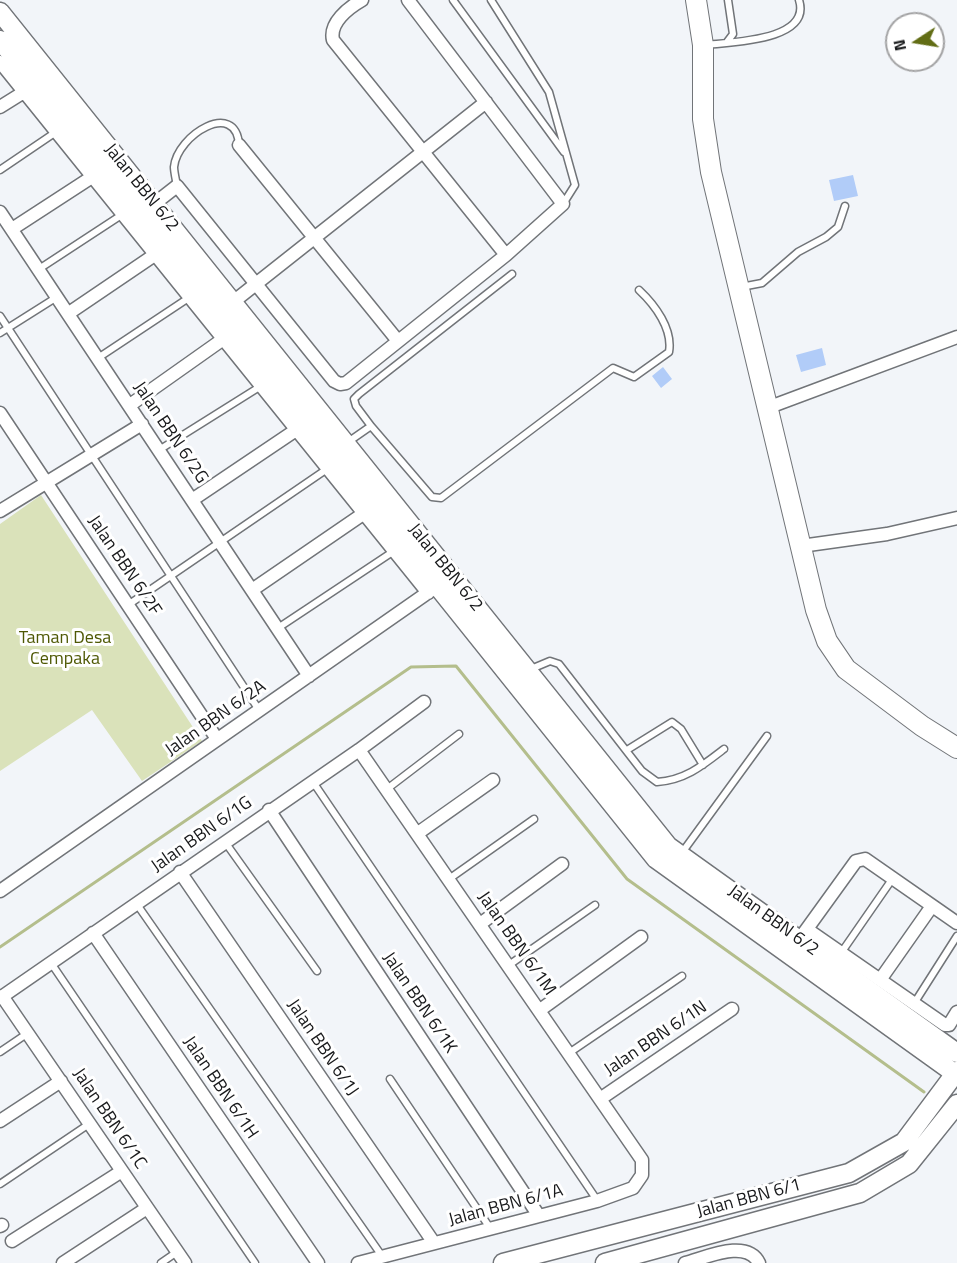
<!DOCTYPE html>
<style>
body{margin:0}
#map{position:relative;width:957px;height:1263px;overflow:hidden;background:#f2f5f9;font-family:"Titillium Web",sans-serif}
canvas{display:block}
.north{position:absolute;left:885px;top:12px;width:60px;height:60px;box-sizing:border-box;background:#fff;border:2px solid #a3a3a4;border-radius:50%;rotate:258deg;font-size:16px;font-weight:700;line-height:24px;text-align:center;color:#18191b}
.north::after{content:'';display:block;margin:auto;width:21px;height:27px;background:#626d15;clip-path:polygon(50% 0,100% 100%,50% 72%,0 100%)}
</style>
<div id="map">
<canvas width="957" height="1263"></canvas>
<div class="north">N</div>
</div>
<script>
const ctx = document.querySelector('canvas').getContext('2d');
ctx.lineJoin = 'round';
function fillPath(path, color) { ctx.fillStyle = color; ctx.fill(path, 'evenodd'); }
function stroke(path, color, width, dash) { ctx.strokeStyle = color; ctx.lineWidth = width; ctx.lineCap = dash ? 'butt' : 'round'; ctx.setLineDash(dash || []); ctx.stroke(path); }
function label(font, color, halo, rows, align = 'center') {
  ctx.font = font + ' "Titillium Web",sans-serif'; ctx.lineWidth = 6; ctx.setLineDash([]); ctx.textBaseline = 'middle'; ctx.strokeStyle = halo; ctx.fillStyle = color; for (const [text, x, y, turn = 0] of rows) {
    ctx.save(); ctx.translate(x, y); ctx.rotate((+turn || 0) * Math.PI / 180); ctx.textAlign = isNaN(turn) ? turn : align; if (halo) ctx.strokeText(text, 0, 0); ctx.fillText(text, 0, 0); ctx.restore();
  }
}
fillPath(new Path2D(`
 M41 495 202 741 142 781 92 710 0 771V524Z`), '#dae2ba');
stroke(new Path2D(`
 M0 947 411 667 456 666 627 879 924 1092`), '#b4be8c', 3);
fillPath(new Path2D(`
 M853 175 858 196 834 201 829 180Z
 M822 348 826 365 801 372 796 355Z
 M663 367 672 379 661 388 652 376Z`), '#b1ccf8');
const lane = new Path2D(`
 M453 0 564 152
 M491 0 549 92 575 185 563 204
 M727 42 733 34 728 0
 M705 45C731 42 812 41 799 0
 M0 170 56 132
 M177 186C176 180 174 172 174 167 177 135 236 99 239 145
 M39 269 123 214
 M741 287 762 283 798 252 826 237 838 227 845 206
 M0 316 259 710
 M0 333 57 297
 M98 358 190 297
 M371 426 356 406 354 399 359 394 512 274
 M348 442 371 426 432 497 441 498 613 368 634 377 669 352C673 329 655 305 639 290
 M159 450 261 386
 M128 605 327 469
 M278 628 394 551
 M531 669 550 661 559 664 642 771 657 782C685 780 702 766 724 749
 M627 750 672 722 681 729 703 765
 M313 782 597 1200
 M387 789 459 734
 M225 842 317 971
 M681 854 767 736
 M449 879 534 819
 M136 903 382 1256
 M841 953 893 878
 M51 963 255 1263
 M509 965 595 905
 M915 1002 957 936
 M0 1052 28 1033
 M569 1053 682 976
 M390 1079 490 1228
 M0 1184 89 1124
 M161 1263 177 1252`);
const street = new Path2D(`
 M362 0C348 8 329 23 333 40L506 255
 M0 62 428 593
 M0 107 24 92
 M239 145 398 341
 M154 204 177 186 334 381 340 384 346 383 506 255 563 204 408 0
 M0 212 309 676
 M12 229 92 177
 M228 306 486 102
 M69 313 156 254
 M130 405 229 335
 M767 408 957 337
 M0 413 217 739
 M192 500 296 430
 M0 511 142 424
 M801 546 887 534 957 518
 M252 590 363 514
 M269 810 539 1216
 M418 833 493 780
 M180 872 434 1243
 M0 891 433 589
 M480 924 562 864
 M808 930 945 1025H949L957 1012
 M93 933 318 1263
 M796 944 856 861 865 859 957 923
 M880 980 932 906
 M2 996 185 1263
 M0 998 359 750 424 702
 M540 1010 641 937
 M600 1099 732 1009
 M0 1121 61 1081
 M0 1226 2 1225
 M12 1241 122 1171
 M63 1263 147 1208
 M358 1263 597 1201 633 1188 642 1175V1160L359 750
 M685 1263C705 1258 747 1238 759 1263`);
const secondary = new Path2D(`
 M0 12 668 846 957 1053
 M0 40 656 859 957 1075
 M503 1263 849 1173 904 1142 957 1071
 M605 1263 860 1193 909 1164 957 1104`);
const primary = new Path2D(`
 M696 0 703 45V119L711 172 816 610 827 641 846 669 922 726 957 748`);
stroke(lane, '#717478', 9);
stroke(street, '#717478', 15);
stroke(secondary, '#717478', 21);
stroke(primary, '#717478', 22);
stroke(lane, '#fff', 6);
stroke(street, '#fff', 12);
stroke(secondary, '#fff', 18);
stroke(primary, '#fff', 20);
label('18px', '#18191b', '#fff', [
 ["Jalan BBN 6/2",141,188,51],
 ["Jalan BBN 6/2G",170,433,56],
 ["Jalan BBN 6/2F",124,566,56],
 ["Jalan BBN 6/2",445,568,51],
 ["Jalan BBN 6/2A",216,719,-35],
 ["Jalan BBN 6/1G",202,835,-35],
 ["Jalan BBN 6/2",773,921,36],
 ["Jalan BBN 6/1M",516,944,55],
 ["Jalan BBN 6/1K",419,1003,56],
 ["Jalan BBN 6/1N",656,1039,-34],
 ["Jalan BBN 6/1J",322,1048,56],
 ["Jalan BBN 6/1H",220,1088,56],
 ["Jalan BBN 6/1C",109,1119,56],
 ["Jalan BBN 6/1",749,1199,-15],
 ["Jalan BBN 6/1A",506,1206,-15]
]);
label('18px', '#4e5804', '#fff', [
 ["Taman Desa",65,639],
 ["Cempaka",65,660]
]);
</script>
